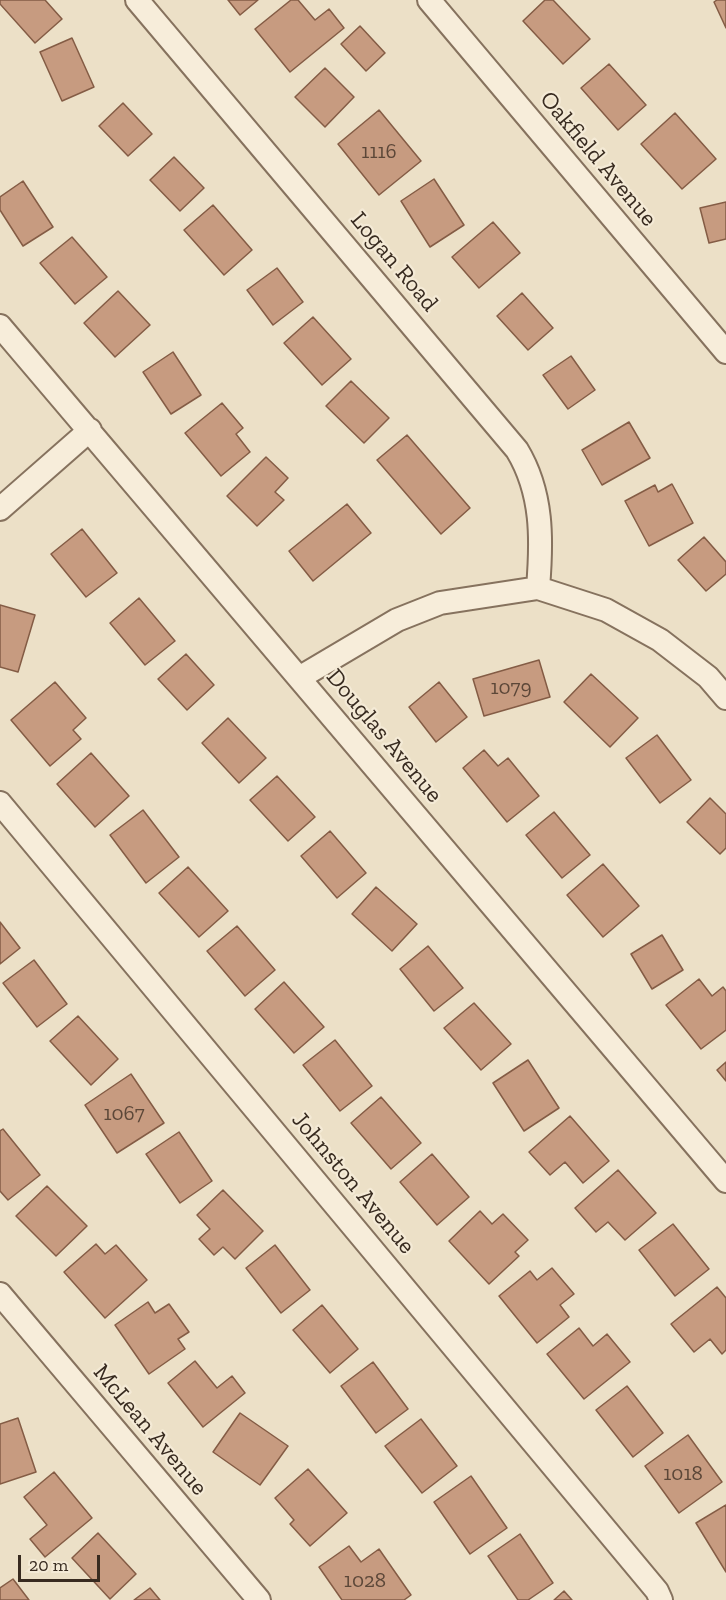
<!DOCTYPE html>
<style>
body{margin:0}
#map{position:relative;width:726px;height:1600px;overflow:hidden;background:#ece0c7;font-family:"Zilla Slab",serif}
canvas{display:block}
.scale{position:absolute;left:18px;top:1555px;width:82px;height:27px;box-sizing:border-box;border:3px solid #382b20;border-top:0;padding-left:8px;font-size:18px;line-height:21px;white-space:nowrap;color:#382b20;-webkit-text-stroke:4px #f4ead6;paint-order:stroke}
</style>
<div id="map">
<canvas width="726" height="1600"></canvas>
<div class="scale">20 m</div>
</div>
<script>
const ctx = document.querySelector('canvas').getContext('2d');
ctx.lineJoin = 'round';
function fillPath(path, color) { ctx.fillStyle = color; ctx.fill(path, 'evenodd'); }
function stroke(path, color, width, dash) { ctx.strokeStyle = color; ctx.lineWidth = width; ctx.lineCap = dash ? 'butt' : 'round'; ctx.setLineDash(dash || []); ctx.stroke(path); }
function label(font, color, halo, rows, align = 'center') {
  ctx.font = font + ' "Zilla Slab",serif'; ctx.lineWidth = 4.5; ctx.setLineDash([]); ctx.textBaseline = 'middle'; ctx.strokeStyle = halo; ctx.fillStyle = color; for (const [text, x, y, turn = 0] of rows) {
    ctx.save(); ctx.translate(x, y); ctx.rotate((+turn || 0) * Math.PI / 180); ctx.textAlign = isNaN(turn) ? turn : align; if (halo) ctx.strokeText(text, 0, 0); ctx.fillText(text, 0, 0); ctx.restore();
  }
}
const building = new Path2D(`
 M0 0H45L62 19 35 43 0 4Z
 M228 0H258L240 15Z
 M291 0H298L315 20 329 9 344 28 290 72 255 29Z
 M545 0H553L590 39 563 64 523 21Z
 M717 0H726V28L714 2Z
 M360 26 385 53 366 71 341 44Z
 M72 38 94 87 62 101 40 52Z
 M609 64 646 105 618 130 581 88Z
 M325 68 354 97 325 127 295 97Z
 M123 103 152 134 128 156 99 126Z
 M379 110 421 161 379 195 338 144Z
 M675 113 716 159 682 189 641 144Z
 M174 157 204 188 180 211 150 180Z
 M434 179 464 225 430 247 401 201Z
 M23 181 53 227 23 246 0 210V197Z
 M726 202V239L709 243 700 208Z
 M213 205 252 250 224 275 184 230Z
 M493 222 520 253 479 288 452 257Z
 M72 237 107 277 75 304 40 263Z
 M277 268 303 302 273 325 247 290Z
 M118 291 150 325 115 357 84 323Z
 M522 293 553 328 528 350 497 316Z
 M313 317 351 359 322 385 284 343Z
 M173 352 201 395 171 414 143 372Z
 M571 356 595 390 568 409 543 375Z
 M351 381 389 418 364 443 326 406Z
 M222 403 243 428 236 434 250 452 221 476 185 433Z
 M629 422 650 458 602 485 582 450Z
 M407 435 470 508 441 534 377 460Z
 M266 457 288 478 275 492 284 500 257 526 227 496Z
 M672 484 693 523 649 546 625 501 655 485 658 492Z
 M347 504 371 533 313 581 289 551Z
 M82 529 117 573 86 597 51 554Z
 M704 537 726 562V574L706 591 678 560Z
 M139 598 175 641 145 665 110 623Z
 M0 605 35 615 18 672 0 667Z
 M186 654 214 685 187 710 158 679Z
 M539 660 550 697 484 716 473 679Z
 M591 674 638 718 610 747 564 702Z
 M55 682 86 718 73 730 81 739 50 766 11 720Z
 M439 682 467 717 436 742 409 707Z
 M228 718 266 758 239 783 202 743Z
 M657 735 691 780 660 803 626 758Z
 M484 750 498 766 508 758 539 796 507 822 463 768Z
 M91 753 129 796 95 827 57 784Z
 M277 776 315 817 288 841 250 800Z
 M710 798 726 814V848L720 854 687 822Z
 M143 810 179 857 146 883 110 835Z
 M554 812 590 855 562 878 526 835Z
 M330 831 366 873 337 898 301 856Z
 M603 864 639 906 603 937 567 895Z
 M188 867 228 911 199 937 159 893Z
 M376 887 417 924 392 951 352 914Z
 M0 922 20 948 0 964Z
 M237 926 275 970 245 996 207 951Z
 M662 935 683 970 652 989 631 954Z
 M428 946 463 988 434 1011 400 969Z
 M34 960 67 1004 37 1027 3 983Z
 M699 979 712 996 723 987 726 991V1030L701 1049 666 1005Z
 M284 982 324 1027 294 1053 255 1009Z
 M474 1003 511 1044 481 1070 444 1028Z
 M78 1016 118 1059 91 1085 50 1041Z
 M335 1040 372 1086 340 1111 303 1065Z
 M528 1060 559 1108 524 1131 493 1083Z
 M726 1062V1081L717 1070Z
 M131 1074 164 1123 117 1153 85 1105Z
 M381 1097 421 1143 391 1169 351 1123Z
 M570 1116 609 1161 583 1183 565 1162 550 1175 529 1152Z
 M3 1129 40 1175 8 1200 0 1191V1131Z
 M179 1132 212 1181 180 1203 146 1154Z
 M432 1154 469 1197 437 1225 400 1182Z
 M618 1170 656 1213 625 1240 608 1222 596 1232 575 1208Z
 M47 1186 87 1226 56 1256 16 1216Z
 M223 1190 263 1231 235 1259 223 1247 214 1255 199 1239 210 1229 197 1215Z
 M480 1211 492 1224 503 1214 528 1240 515 1252 519 1256 489 1284 449 1241Z
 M673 1224 709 1269 675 1296 639 1250Z
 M96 1244 105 1254 116 1245 147 1280 105 1318 64 1272Z
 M275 1245 310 1290 281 1313 246 1268Z
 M552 1268 574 1294 560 1305 569 1317 537 1343 499 1296 530 1271 537 1280Z
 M717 1287 726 1298V1350L722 1354 710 1339 694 1352 671 1324Z
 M148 1302 155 1313 169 1304 189 1332 178 1339 185 1349 149 1374 115 1325Z
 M322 1305 358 1349 330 1373 293 1330Z
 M579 1328 593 1346 607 1334 630 1362 584 1399 547 1354Z
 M195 1361 217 1388 232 1376 245 1393 203 1427 168 1383Z
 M373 1362 408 1409 376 1433 341 1386Z
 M627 1386 663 1433 633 1457 596 1410Z
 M240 1413 288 1446 260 1485 213 1452Z
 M18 1418 36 1472 0 1484V1424Z
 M421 1419 457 1466 422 1493 385 1446Z
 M688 1435 722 1482 679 1513 645 1466Z
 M308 1469 347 1513 310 1546 290 1524 294 1520 275 1498Z
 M54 1472 92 1518 45 1557 30 1539 47 1525 24 1497Z
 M471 1476 507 1528 470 1554 434 1502Z
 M726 1505V1572L696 1523Z
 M98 1533 136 1574 110 1599 72 1558Z
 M520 1534 553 1583 528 1600H518L488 1556Z
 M349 1546 361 1562 379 1549 411 1595 404 1600H342L319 1567Z
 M13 1579 29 1600H0V1588Z
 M150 1588 160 1600H134Z
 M564 1591 572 1600H554Z`);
fillPath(building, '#c79b80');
stroke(building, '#845c45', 1.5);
const street = new Path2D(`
 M137 0 517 450C543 493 542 540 538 588
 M429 0 726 352
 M0 326 726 1181
 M0 509 90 430
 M299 678 397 620 440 603 538 588 606 610 660 640 708 677 726 698
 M0 803 657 1591 661 1600
 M0 1294 259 1600`);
stroke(street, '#86725e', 26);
stroke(street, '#f7edda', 22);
label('21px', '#5c4738', null, [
 ["1116",379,152],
 ["1079",511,688],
 ["1067",124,1114],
 ["1018",683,1474],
 ["1028",365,1581]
]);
label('24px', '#382b20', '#f4ead6', [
 ["Oakfield Avenue",598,159,50],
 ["Logan Road",394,262,50],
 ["Douglas Avenue",384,736,50],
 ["Johnston Avenue",353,1183,50],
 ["McLean Avenue",150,1430,50]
]);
</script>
